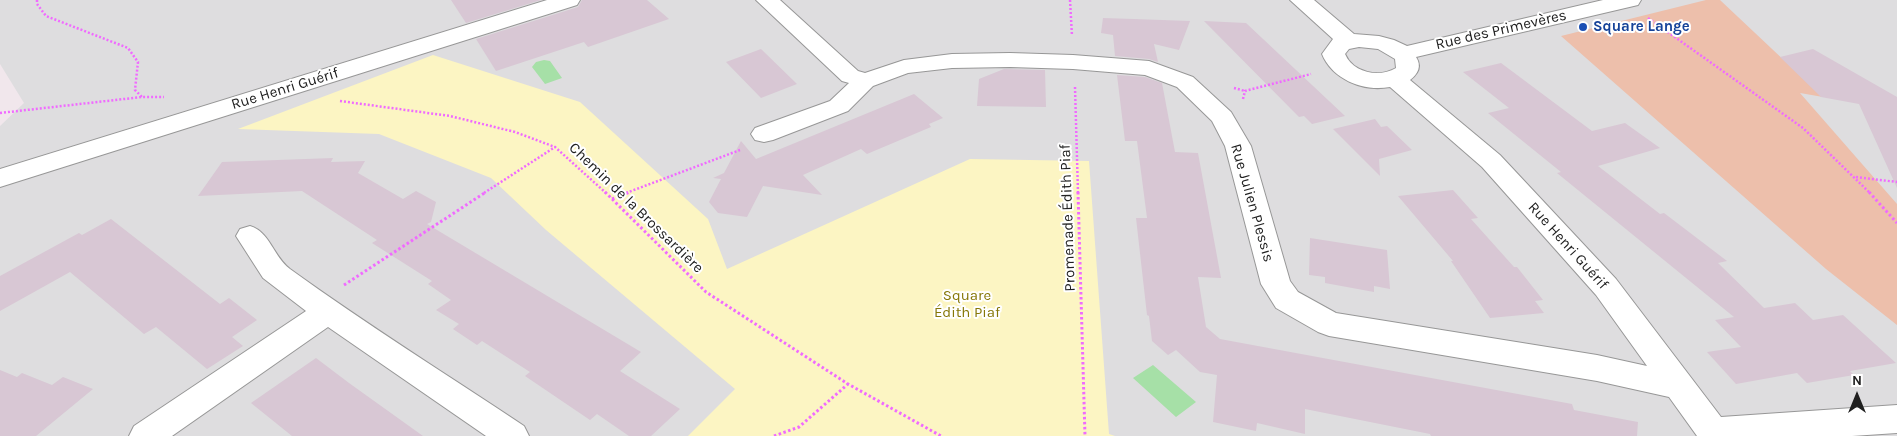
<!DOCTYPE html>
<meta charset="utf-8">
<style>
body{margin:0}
#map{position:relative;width:1897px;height:436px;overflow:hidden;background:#f1e7ec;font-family:Karla,sans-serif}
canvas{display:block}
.north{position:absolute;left:1832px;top:371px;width:50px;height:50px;-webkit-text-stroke:4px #fff;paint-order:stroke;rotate:0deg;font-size:14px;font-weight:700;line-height:20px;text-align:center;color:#202020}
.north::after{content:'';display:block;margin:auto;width:18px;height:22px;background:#202020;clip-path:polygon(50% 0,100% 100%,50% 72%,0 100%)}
</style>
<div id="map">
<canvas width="1897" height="436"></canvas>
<div class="north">N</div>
</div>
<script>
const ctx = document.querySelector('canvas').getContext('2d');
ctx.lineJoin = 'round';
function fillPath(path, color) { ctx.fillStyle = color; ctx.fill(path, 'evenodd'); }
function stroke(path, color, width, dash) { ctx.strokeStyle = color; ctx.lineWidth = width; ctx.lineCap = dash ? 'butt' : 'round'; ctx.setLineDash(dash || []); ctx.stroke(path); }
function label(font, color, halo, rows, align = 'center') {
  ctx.font = font + ' Karla,sans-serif'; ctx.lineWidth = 4; ctx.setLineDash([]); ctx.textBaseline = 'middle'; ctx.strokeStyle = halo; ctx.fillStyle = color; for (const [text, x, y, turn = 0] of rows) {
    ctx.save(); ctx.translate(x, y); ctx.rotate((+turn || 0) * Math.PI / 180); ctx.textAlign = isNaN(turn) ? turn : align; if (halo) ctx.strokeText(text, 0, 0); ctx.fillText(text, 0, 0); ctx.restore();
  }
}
fillPath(new Path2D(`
 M0 0H1897V436H0V126L24 103 0 64Z`), '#dedddf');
fillPath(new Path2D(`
 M1706 0H1720L1823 97 1800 93 1897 204V325L1826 269 1561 36Z`), '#edbfab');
fillPath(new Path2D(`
 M433 55 580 102 708 219 727 269 970 159 1089 161 1109 434 1115 436H688L735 389 546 230 491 178 379 134 238 129Z`), '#fcf5c3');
fillPath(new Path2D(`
 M544 60 550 61 562 78 545 84 532 67 536 62Z
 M1153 365 1196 402 1176 417 1133 378Z`), '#a6e0a7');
fillPath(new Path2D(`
 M451 0H541L466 23Z
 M582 0H647L669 19 588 47 584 42 496 71 476 39 578 7Z
 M1103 18 1134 19 1190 21 1179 50 1154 44 1158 62 1149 59 1115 56 1113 35 1101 33Z
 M1204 21 1246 23 1345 116 1312 124 1304 116 1299 117Z
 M761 49 797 84 761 98 726 62Z
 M1813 49 1897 97V188L1859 104 1821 97 1780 57Z
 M1501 63 1592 131 1625 123 1660 148 1598 166 1660 214 1664 213 1727 261 1718 263 1764 308 1795 303 1813 320 1843 315 1896 363 1850 371 1854 375 1807 383 1797 373 1736 384 1707 352 1741 347 1715 320 1734 317 1557 173 1561 172 1488 113 1509 108 1463 72Z
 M1004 69 1045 70 1046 107 977 106 979 79Z
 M1117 75 1145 77 1162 83 1175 152 1198 153 1221 278 1198 277 1206 327 1220 339 1572 404 1574 410 1638 422 1637 436H1431L1430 434 1305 409V434L1257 423 1256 431 1213 422 1217 375 1200 372 1176 350 1168 355 1152 341 1149 316 1147 315 1136 218H1147L1137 141H1125Z
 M914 94 943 118 929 124 931 127 867 154 861 149 803 175 822 195 763 186 747 217 718 213 709 202 721 179 713 178 724 173 741 141 756 159Z
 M1375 119 1381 127 1387 126 1412 150 1379 159 1380 176 1333 129Z
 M333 158 331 162 365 161 358 173 403 199 416 191 436 202 431 222 427 224 641 352 620 371 680 409 651 436H629L597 414 590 420 525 376 530 372 482 341 477 345 453 329 459 324 436 310 451 300 428 284 432 281 372 243 377 240 302 191 198 196 222 162Z
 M1453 190 1478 218 1471 219 1514 267H1517L1543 300 1535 301 1544 313 1490 318 1451 261H1453L1398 196Z
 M111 219 220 304 229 298 257 320 232 337 243 346 207 369 156 327 144 334 70 272 0 311V276L79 233 82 235Z
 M1310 238 1387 250 1390 289 1374 286V292L1325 283V277L1309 275Z
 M316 358 349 383 423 436H292L251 403Z
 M0 370 17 377 22 373 52 385 63 377 93 389 36 436H0Z`), '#d8c7d4');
const street = new Path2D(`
 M547 0H580L577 5 0 187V169Z
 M756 0H780L858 71 865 73 904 60 952 54 1010 53 1073 55 1149 61 1193 77 1231 112 1251 146 1290 281 1298 292 1336 313 1597 355 1647 366 1596 295 1482 167 1390 87C1363 92 1332 79 1322 54L1333 39 1290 0H1314L1354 34 1379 36 1394 40 1407 46 1603 0H1641L1638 5 1416 57C1422 66 1418 74 1410 80L1500 155 1616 279 1721 417 1897 405V433L1852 436H1697L1669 397 1597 381 1329 336 1318 332 1276 308 1261 284 1225 146 1212 121 1177 87 1145 75 1073 69 1010 67 952 68 908 73 873 86 848 111 773 140 764 142 755 140 751 134 755 128 830 101 849 83 842 81ZM1359 47 1378 49 1395 59 1396 68C1379 78 1353 73 1345 54L1349 49Z
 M250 226C270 232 273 256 290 269 366 324 446 374 524 426L529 436H486L328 327 172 436H129L134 426 306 311 263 278 236 236 240 229Z`);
stroke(street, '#979797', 2);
stroke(new Path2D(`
 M37 0V4L46 16 128 48 138 62 135 90 142 97
 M1070 0 1072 36
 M1648 18 1803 128 1870 193
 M1075 87 1078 193
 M1234 88 1245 91
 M1243 99 1245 91 1311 74
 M340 101 450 116 515 132 555 147 606 193
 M0 113 142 97H164
 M1856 177 1897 182
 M484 193 555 147
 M626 193 740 150`), '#f06aff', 2.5, [2, 2]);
stroke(new Path2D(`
 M605 192 706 292 848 384 941 436
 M1078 192 1085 436
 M1869 192 1897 223
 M612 199 630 192
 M344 285 486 192
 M774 436 799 427 848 384`), '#f06aff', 3, [2.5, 2.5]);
fillPath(street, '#fff');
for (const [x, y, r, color] of [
 [1583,27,5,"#1a4fb4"]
]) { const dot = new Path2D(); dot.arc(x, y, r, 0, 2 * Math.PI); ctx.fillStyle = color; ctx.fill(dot); stroke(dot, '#fff', 2); }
label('bold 15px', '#164399', '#fff', [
 ["Square Lange",1593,27]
], 'left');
label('15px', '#202020', '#fff', [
 ["Rue des Primevères",1501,30,-13],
 ["Rue Henri Guérif",285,89,-17],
 ["Rue Julien Plessis",1252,203,74],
 ["Chemin de la Brossardière",636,208,44],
 ["Promenade Édith Piaf",1068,218,-92],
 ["Rue Henri Guérif",1568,246,48]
]);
label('15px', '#867707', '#fff', [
 ["Square",967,296],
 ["Édith Piaf",967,313]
]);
</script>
